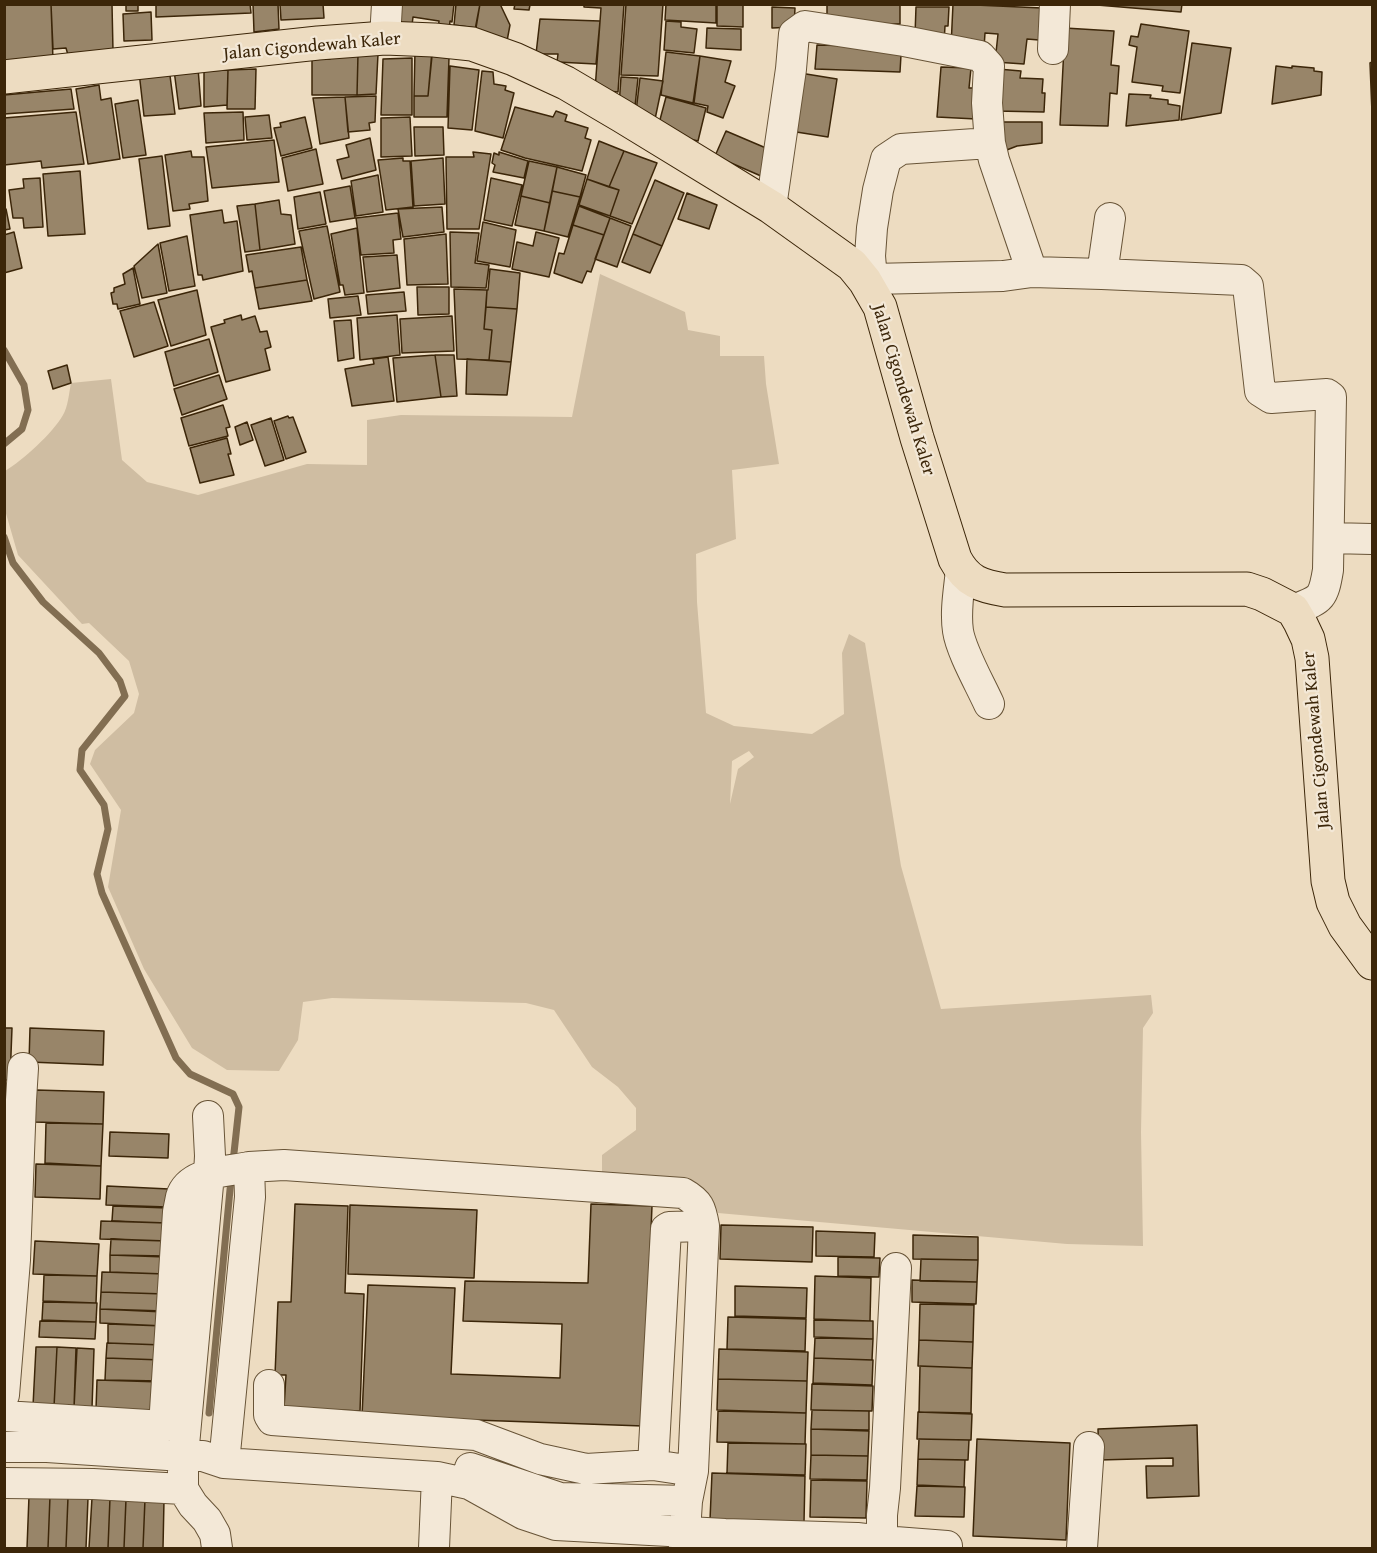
<!DOCTYPE html>
<style>
body{margin:0}
#map{position:relative;width:1377px;height:1553px;overflow:hidden;background:#eddcc1;font-family:"Gentium Book Plus",serif}
canvas{display:block}
.frame{position:absolute;inset:0;border:6px solid #3c2609;pointer-events:none}
</style>
<div id="map">
<canvas width="1377" height="1553"></canvas>
<div class="frame"></div>
</div>
<script>
const ctx = document.querySelector('canvas').getContext('2d');
ctx.lineJoin = 'round';
function fillPath(path, color) { ctx.fillStyle = color; ctx.fill(path, 'evenodd'); }
function stroke(path, color, width, dash) { ctx.strokeStyle = color; ctx.lineWidth = width; ctx.lineCap = dash ? 'butt' : 'round'; ctx.setLineDash(dash || []); ctx.stroke(path); }
function label(font, color, halo, rows, align = 'center') {
  ctx.font = font + ' "Gentium Book Plus",serif'; ctx.lineWidth = 4.5; ctx.setLineDash([]); ctx.textBaseline = 'middle'; ctx.strokeStyle = halo; ctx.fillStyle = color; for (const [text, x, y, turn = 0] of rows) {
    ctx.save(); ctx.translate(x, y); ctx.rotate((+turn || 0) * Math.PI / 180); ctx.textAlign = isNaN(turn) ? turn : align; if (halo) ctx.strokeText(text, 0, 0); ctx.fillText(text, 0, 0); ctx.restore();
  }
}
fillPath(new Path2D(`
 M600 274 685 312 688 330 720 336V356H764L766 384 779 464 732 470 736 539 696 554 697 602 706 713 734 726 812 734 844 714 842 653 849 634 865 643 901 866 941 1009 1151 995 1153 1013 1143 1028 1141 1132 1143 1246 1067 1244 718 1213 707 1197 602 1177V1155L636 1130V1108L618 1087 592 1067 554 1010 526 1003 332 998 303 1002 298 1040 279 1071 227 1070 192 1048 144 969 108 887 121 810 90 764 95 750 134 713 139 694 129 661 89 623 82 624 18 555 5 510V471C23 460 52 434 63 415 68 407 69 393 71 383L111 379 122 460 147 482 198 495 307 464 367 465V420L401 415 572 417ZM749 751 754 757 738 769 730 804 732 761Z`), '#cfbda2');
stroke(new Path2D(`
 M4 350 24 385 28 410 22 429 4 444
 M4 537 13 563 43 602 99 653 120 681 125 696 82 750 80 770 104 805 108 829 97 874 102 893 176 1058 190 1074 233 1094 239 1107 233 1162
 M209 1413 231 1179`), '#826e52', 7);
const building = new Path2D(`
 M4 4H51L53 60 4 63Z
 M51 4H112L113 51 68 55 66 48 53 49Z
 M126 4H138V11H126Z
 M156 4H250L251 13 156 17Z
 M253 4H278L279 29 254 32Z
 M280 4H323L324 18 281 20Z
 M387 4H454L452 22 450 21 449 31 438 29 439 21 413 17 412 25 386 21Z
 M456 4H480L476 28 454 25Z
 M480 4H500L510 25 507 41 474 35Z
 M515 4H541L530 5 529 10 514 9Z
 M584 4H624L618 92 595 90 601 8 584 7Z
 M626 4H663L658 76 621 75Z
 M666 4 716 5V23L665 20Z
 M717 4H743V27L717 26Z
 M827 4H900V24L827 22Z
 M953 4 1042 8 1039 40 1027 39 1024 64 995 62 998 34 985 33 984 48 951 47Z
 M1085 4H1182L1181 12Z
 M772 7 795 8 794 27 772 28Z
 M916 7H949L948 26H945L944 43 915 35Z
 M151 12 152 40 124 41 123 14Z
 M540 19 600 21 596 64 557 62 558 54H536Z
 M666 21 681 22V27L697 29 694 53 664 50Z
 M1141 24 1189 31 1180 93 1162 91 1163 86 1132 82 1137 47 1129 45 1131 36 1138 37Z
 M707 28 741 29V50L706 48Z
 M1065 28 1114 31 1111 65 1119 66 1117 94 1110 93 1108 126 1060 125Z
 M1192 43 1231 48 1221 113 1181 120Z
 M817 45 897 47 901 55 900 72 815 69Z
 M415 50 432 51 428 96H414Z
 M666 52 700 56 693 103 661 95Z
 M330 54H358L357 95H312V58L330 59Z
 M358 54H378L376 94 357 95Z
 M432 56 449 58 447 117H414V96H428Z
 M700 56 731 61 725 82 735 86 723 118 707 112 708 106 694 103Z
 M412 58V115H381L383 59Z
 M1372 62V113L1370 63Z
 M450 66 479 70 472 130 448 128Z
 M1276 66 1292 68V66L1314 68V71L1322 72 1321 95 1272 104Z
 M941 67 971 68 969 88H974L976 119 937 117Z
 M169 68 175 114 144 116 139 72Z
 M198 68 201 106 179 109 174 70Z
 M256 69 255 109H227L228 70Z
 M998 69 1021 71 1020 78 1043 79 1042 93H1045L1044 112 996 111Z
 M228 70 227 105 204 107V71Z
 M482 71 493 72 494 84 506 86 505 90 514 93 503 138 475 131Z
 M800 73 837 79 828 137 790 131Z
 M621 77 638 78 635 106H619Z
 M640 78 663 81 654 124 635 120Z
 M99 85 101 100 111 98 120 159 88 164 76 89Z
 M71 89 74 109 4 114V95Z
 M1129 94 1151 95 1150 98 1168 100V104L1180 106 1179 120 1126 126Z
 M376 96 375 122 369 123 370 130 348 132 345 97Z
 M345 97 349 138 320 144 313 98Z
 M666 97 706 108 698 141 657 131Z
 M138 100 146 155 123 158 115 104Z
 M515 107 553 117 556 111 567 115 565 121 588 128 585 138 591 140 582 171 525 158 501 150Z
 M76 112 84 164 42 168 41 161 4 165V118Z
 M243 112 244 140 206 143 204 113Z
 M269 115 272 138 247 140 245 117Z
 M305 117 312 148 281 156 274 128 281 127 280 123Z
 M410 117 412 156 381 157V118Z
 M998 122H1042V143L1017 146 999 153Z
 M414 127H443L444 155 415 156Z
 M726 131 773 151 761 176 715 156Z
 M370 138 376 170 342 179 337 160 349 157 346 145Z
 M274 140 279 182 212 188 206 147Z
 M599 141 624 151 609 187 587 179Z
 M316 149 323 184 288 191 282 158Z
 M191 151 192 157H204L208 201 189 204 190 209 173 211 165 155Z
 M624 151 657 163 632 224 610 216 619 190 609 187Z
 M473 152 491 154 479 229H447L446 157H474Z
 M499 152 528 161 524 178 493 172 495 165 492 163 494 153 499 155Z
 M162 156 170 226 148 229 139 159Z
 M403 158V161H410L413 207 386 210 378 160Z
 M443 158 445 204 414 206 411 161Z
 M529 161 557 167 550 203 521 196Z
 M557 167 586 175 580 197 552 191Z
 M80 171 85 234 48 236 43 174Z
 M378 175 383 212 356 216 351 181Z
 M40 178 43 227 24 228 23 218H13L9 190 24 188 23 179Z
 M491 178 522 185 512 226 484 220Z
 M587 179 619 190 610 216 579 205Z
 M655 180 684 193 662 246 633 234Z
 M350 186 355 218 330 222 324 191Z
 M552 191 580 197 568 237 544 231Z
 M320 192 326 224 298 229 294 197Z
 M687 193 717 205 709 229 678 219Z
 M521 196 550 203 544 231 515 225Z
 M279 200 281 214 291 215 295 244 260 250 255 204Z
 M255 204 260 250 245 252 237 206Z
 M579 206 610 218 604 235 573 225Z
 M442 207 444 232 403 237 398 209Z
 M4 209H6L10 229 4 230Z
 M222 210 224 223 237 221 243 271 203 280 202 275H198L190 215Z
 M398 213 401 239 393 240 394 253 361 255 356 218Z
 M610 218 631 226 617 267 595 259Z
 M483 222 516 230 510 267 477 261Z
 M573 225 604 235 591 272 587 271 582 283 554 273 559 253 564 254Z
 M327 226 340 292 314 299 299 231Z
 M357 228 364 293 345 295 343 285H340L331 234Z
 M14 232 22 268 4 273V235Z
 M450 232 479 233 475 263 489 265 486 288 451 287Z
 M536 232 559 238 549 277 512 269 517 242 533 246Z
 M446 234 448 284 407 285 404 239Z
 M633 234 662 246 650 273 622 262Z
 M187 236 195 286 169 291 160 243Z
 M158 244 167 293 142 298 134 266Z
 M301 247 307 280 255 288 252 271 249 272 246 255Z
 M397 255 400 288 367 292 363 257Z
 M133 268 140 304 118 309 117 304H113L111 293 114 292V288L125 284 123 274Z
 M490 269 520 273 517 309 486 307 487 290H488Z
 M307 280 312 301 259 309 255 288Z
 M417 287H449V314L418 315Z
 M454 289 487 290 484 329 492 330 489 360 457 359Z
 M197 290 206 335 171 346 158 300Z
 M404 292 406 311 368 314 366 295Z
 M358 296 361 315 330 318 328 299Z
 M154 302 168 346 134 357 120 311Z
 M486 307 517 309 511 362 489 360 492 330 484 329Z
 M241 315 242 320 255 316 260 332 267 331 271 347 265 349 270 370 226 382 211 327 225 323 224 320Z
 M397 315 400 355 360 360 357 318Z
 M452 316 454 351 402 353 400 319Z
 M351 320 354 358 338 361 334 321Z
 M209 339 218 372 174 386 165 352Z
 M435 355 441 397 397 402 393 358Z
 M435 355H454L457 396 441 397Z
 M388 357 394 401 352 406 345 369 374 364 373 359Z
 M467 359 511 362 507 395 466 394Z
 M67 365 71 383 53 389 48 371Z
 M219 375 227 399 182 415 174 389Z
 M223 405 230 427 226 428 228 436 189 446 181 418Z
 M288 416 289 418 293 417 306 452 286 459 274 421Z
 M271 418 284 460 265 466 251 425Z
 M247 422 253 440 240 445 235 427Z
 M227 438 231 454H228L234 475 200 483 190 448Z
 M4 1028H12L10 1080H4Z
 M30 1028 104 1031 103 1065 29 1062Z
 M36 1090 104 1092 103 1124 34 1122Z
 M46 1123 103 1124 101 1166 45 1163Z
 M110 1132 169 1134 168 1158 109 1156Z
 M36 1164 101 1166 100 1199 35 1197Z
 M107 1186 169 1189 168 1207 106 1205Z
 M295 1204 348 1206 345 1293 364 1294 360 1411 284 1408 286 1375H275L278 1302H291Z
 M591 1204 652 1206 643 1426 362 1416 368 1285 455 1288 451 1374 560 1378 562 1324 463 1321 465 1281 588 1283Z
 M350 1205 477 1210 474 1278 348 1274Z
 M113 1206 168 1208 167 1223 112 1221Z
 M101 1221 167 1223V1241L100 1239Z
 M721 1225 813 1227 812 1262 720 1259Z
 M816 1231 875 1233 874 1257 816 1256Z
 M913 1235 978 1237V1260L913 1259Z
 M111 1239 167 1241 166 1256 110 1255Z
 M35 1241 99 1244 97 1276 33 1274Z
 M110 1255 166 1257 165 1274 110 1272Z
 M838 1257 880 1258 879 1277 838 1276Z
 M921 1259 978 1260 977 1282 920 1281Z
 M102 1272 166 1274 165 1294 101 1292Z
 M44 1275 97 1276 96 1303 43 1301Z
 M815 1276 871 1278 870 1321 814 1319Z
 M912 1280 977 1282 976 1304 912 1302Z
 M735 1286 807 1288 806 1318 735 1316Z
 M101 1292 165 1294 164 1311 100 1309Z
 M43 1302 97 1303 96 1322 42 1320Z
 M920 1304 974 1305 973 1342 919 1340Z
 M100 1309 164 1312V1326L100 1323Z
 M728 1317 806 1319 805 1351 727 1349Z
 M814 1320 873 1321V1339L814 1337Z
 M40 1321 96 1322 95 1339 39 1337Z
 M108 1324 164 1326 163 1345 108 1343Z
 M815 1338 873 1339 872 1360 814 1358Z
 M919 1340 973 1342 972 1368 918 1366Z
 M107 1343 163 1345 162 1360 106 1358Z
 M36 1347H57L54 1407 33 1406Z
 M57 1347 76 1348 74 1408 54 1407Z
 M77 1348 94 1349 92 1408H74Z
 M719 1349 808 1352 807 1381 718 1379Z
 M106 1358 162 1360 161 1381 105 1380Z
 M814 1358 873 1360 872 1385 813 1383Z
 M920 1366 972 1368 971 1413 919 1412Z
 M718 1379 807 1381 806 1413 717 1410Z
 M97 1380 161 1382 160 1411 96 1409Z
 M812 1384 873 1386 872 1411 811 1410Z
 M812 1410 869 1411V1430L811 1429Z
 M718 1411 806 1413 805 1444 717 1442Z
 M918 1412 972 1414 971 1440 917 1439Z
 M1197 1425 1199 1496 1147 1498 1146 1466H1173V1458L1099 1460 1098 1429Z
 M811 1429 869 1431 868 1456 811 1455Z
 M919 1439 969 1440 968 1460 918 1459Z
 M977 1439 1070 1443 1066 1540 973 1536Z
 M728 1443 806 1444 805 1475 727 1473Z
 M811 1455 868 1456 867 1480 810 1479Z
 M918 1459 965 1460 964 1487 917 1485Z
 M712 1473 805 1476 804 1522 710 1520Z
 M811 1480 867 1481 866 1518 810 1517Z
 M917 1486 965 1487 964 1517 915 1516Z
 M29 1496H50L48 1548H27Z
 M50 1496 68 1497 66 1548H48Z
 M68 1497 88 1498 86 1548H66Z
 M92 1498H110L108 1548H89Z
 M110 1498 126 1499 124 1548H108Z
 M126 1499H145L143 1548H124Z
 M145 1499 164 1500 163 1548H143Z`);
fillPath(building, '#988569');
stroke(building, '#3c2609', 1.5);
const minor = new Path2D(`
 M385 38 387 4
 M1053 49 1055 4
 M771 207 791 69 794 34 805 26 904 41 980 56 989 66 987 103 990 143
 M1032 272 1102 274 1110 218
 M1102 274 1241 280 1248 286 1260 391 1271 398 1327 394 1331 397 1328 570C1323 600 1321 599 1293 610
 M865 281 872 279 1003 276 1032 272 994 160 990 143 901 149 886 159 878 190 872 228 870 256 872 279
 M1329 538 1372 539
 M961 570C959 590 955 611 958 631 961 651 980 684 989 704
 M208 1116 210 1156 209 1174 183 1456V1489L193 1505 207 1520 215 1534 217 1548
 M269 1385V1415L272 1420 476 1435 540 1459 586 1469 653 1465 693 1471
 M4 1395 15 1260 21 1100 23 1068
 M4 1416 164 1426 178 1212C179 1207 180 1202 181 1197 189 1171 227 1172 249 1167
 M4 1447H47L183 1456H203L224 1463 437 1477 469 1484 523 1514 556 1525 725 1534 857 1538 882 1541 947 1546
 M224 1463 250 1197 249 1167 284 1165 683 1193C699 1202 701 1208 704 1226L693 1471 687 1501 684 1548
 M653 1465 666 1229 669 1227 704 1226
 M470 1468 560 1498 687 1501
 M4 1483 93 1484 183 1489
 M882 1541V1515L885 1488 896 1268
 M434 1548 437 1477
 M1082 1548 1089 1447`);
const major = new Path2D(`
 M4 77 318 43 385 38 434 40 472 44 514 59 566 83 622 116 771 207 852 265 865 281 880 307 917 438 955 559C967 582 981 586 1005 590L1247 589 1262 594 1293 610 1300 622 1308 639 1312 658 1328 881 1333 902 1345 926 1372 963`);
stroke(minor, '#685437', 32);
stroke(major, '#3c2609', 35);
stroke(minor, '#f3e8d7', 30);
stroke(major, '#eddcc1', 33);
label('18px', '#3c2609', '#f3e8d7', [
 ["Jalan Cigondewah Kaler",312,47,-5],
 ["Jalan Cigondewah Kaler",903,390,73],
 ["Jalan Cigondewah Kaler",1317,740,-95]
]);
</script>
